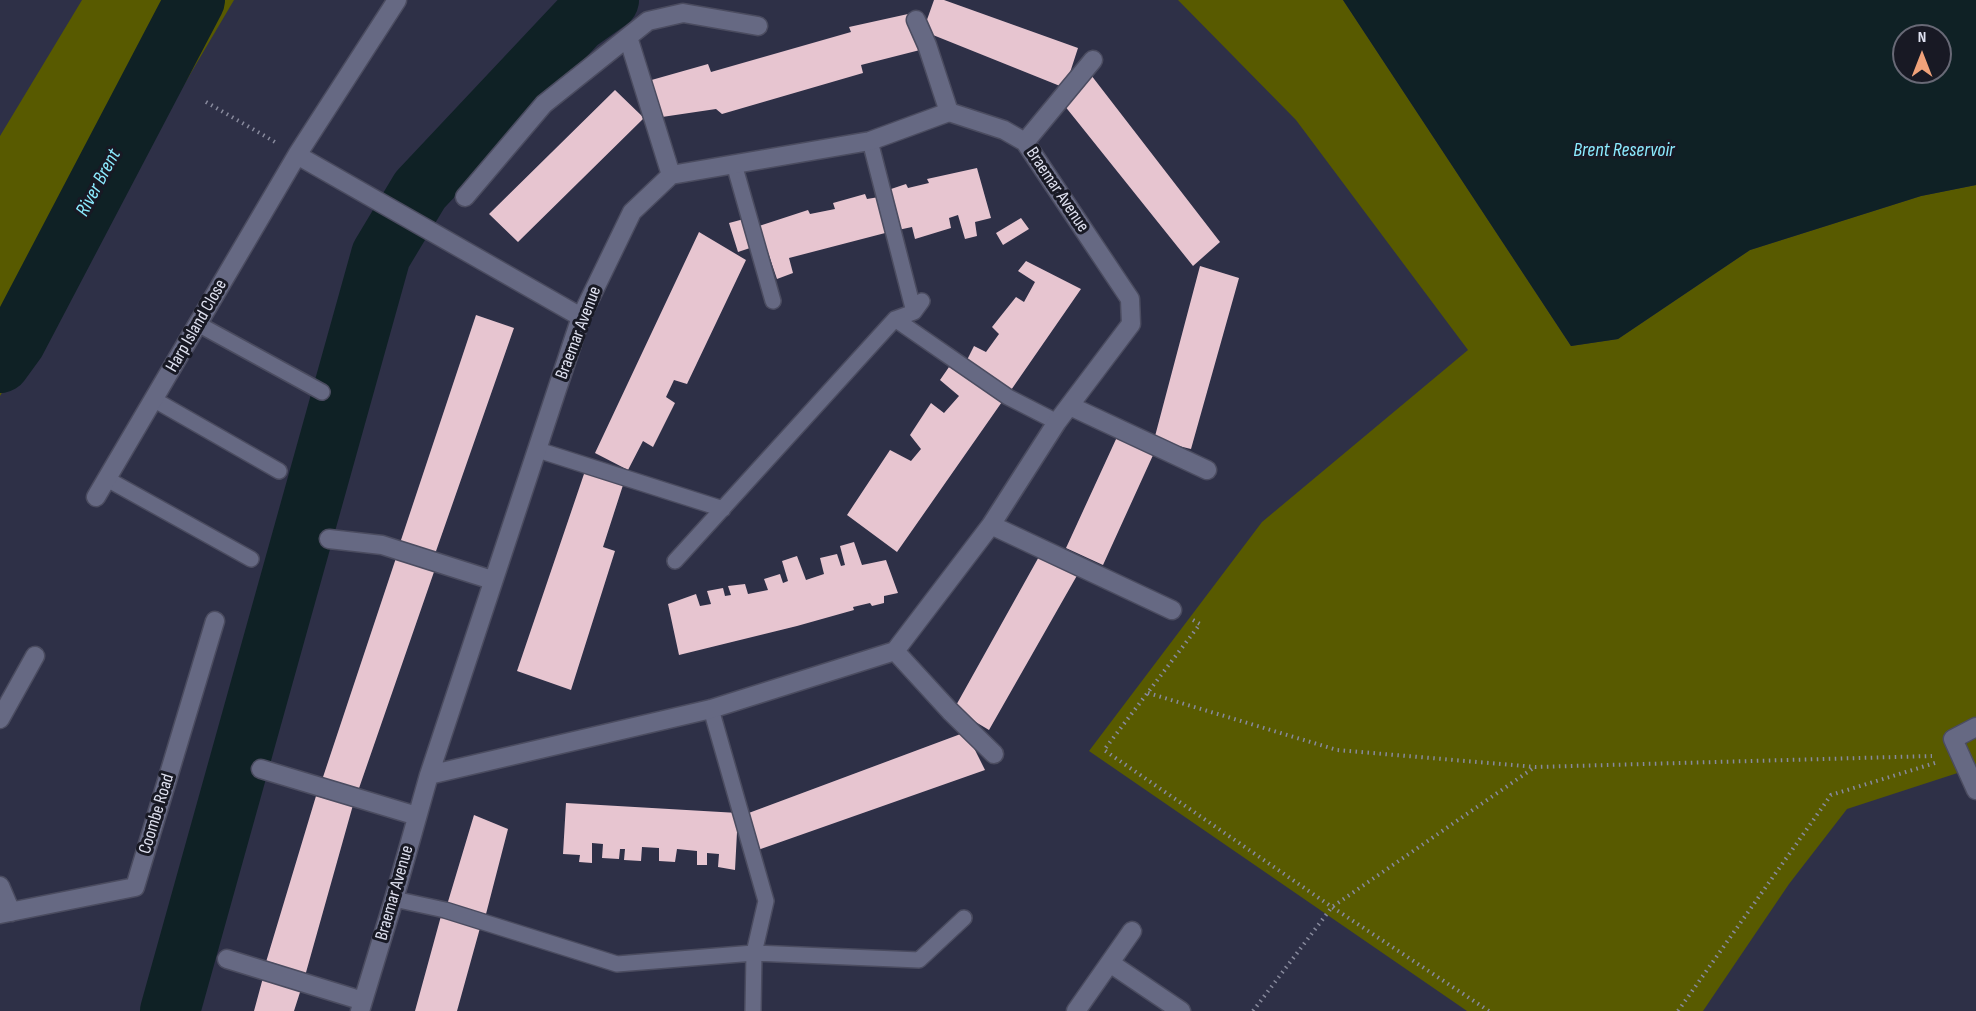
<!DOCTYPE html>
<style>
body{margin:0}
#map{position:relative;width:1976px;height:1011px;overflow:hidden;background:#2e3047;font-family:"Sofia Sans Condensed",sans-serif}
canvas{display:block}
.north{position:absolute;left:1892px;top:24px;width:60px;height:60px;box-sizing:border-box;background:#181924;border:2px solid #686976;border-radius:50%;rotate:0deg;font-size:16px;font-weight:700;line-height:24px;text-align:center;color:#dfe1f0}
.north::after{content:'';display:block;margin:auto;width:21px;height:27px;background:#f0a27a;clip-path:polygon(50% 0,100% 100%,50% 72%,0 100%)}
</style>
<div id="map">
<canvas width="1976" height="1011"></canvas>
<div class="north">N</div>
</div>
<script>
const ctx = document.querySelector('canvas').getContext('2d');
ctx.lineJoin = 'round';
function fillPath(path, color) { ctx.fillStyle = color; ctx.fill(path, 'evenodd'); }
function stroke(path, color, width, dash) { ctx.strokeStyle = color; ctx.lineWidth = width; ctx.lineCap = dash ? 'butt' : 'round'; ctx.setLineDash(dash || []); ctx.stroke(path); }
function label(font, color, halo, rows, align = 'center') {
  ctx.font = font + ' "Sofia Sans Condensed",sans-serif'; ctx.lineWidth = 6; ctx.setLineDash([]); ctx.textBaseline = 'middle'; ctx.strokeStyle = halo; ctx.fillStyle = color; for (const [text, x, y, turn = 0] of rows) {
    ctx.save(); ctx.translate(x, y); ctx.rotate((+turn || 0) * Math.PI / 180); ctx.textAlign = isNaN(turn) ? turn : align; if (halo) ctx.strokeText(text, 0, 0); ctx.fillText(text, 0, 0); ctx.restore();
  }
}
fillPath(new Path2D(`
 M82 0H234L0 396V136Z
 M1178 0H1343L1571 346 1618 339 1750 250 1921 196 1976 185V767L1847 809 1789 884 1703 1011H1467L1089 751 1262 522 1468 350 1296 120Z`), '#585a00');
fillPath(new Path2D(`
 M1343 0H1976V185L1921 196 1750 250 1618 339 1571 346ZM1904 36H1940V72H1904Z`), '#0f2125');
stroke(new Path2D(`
 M0 363 16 341 195 0
 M170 1011 381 255 420 190 578 22 609 0`), '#0f2125', 60);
fillPath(new Path2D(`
 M934 0H944L1078 48 1065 88 923 31Z
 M908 14 920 50 861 65 863 73 722 114 716 109 662 117 648 81 708 64 711 72 851 32 849 27Z
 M1091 75 1220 242 1193 266 1060 100Z
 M615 90 644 118 518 242 489 214Z
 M977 168 991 218 975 222 977 236 965 239 958 215 949 218 951 228 915 239 912 227 898 230 888 190 906 184 908 188 929 183 927 179Z
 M865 194 867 199 879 197 889 232 789 258 793 273 777 279 759 226 808 210 810 214 835 209 833 203Z
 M1021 218 1029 229 1003 245 996 233Z
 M744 219 753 247 738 252 729 223Z
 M699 232 746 260 687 384 674 380 666 397 675 403 653 447 643 441 628 470 595 453Z
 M1026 261 1081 289 1009 393 966 362 974 346 986 352 999 334 992 327 1016 297 1024 302 1035 282 1018 271Z
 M1200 266 1239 278 1191 449 1154 440Z
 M476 315 514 328 435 554 400 543Z
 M949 367 1004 399 897 552 847 515 890 450 911 461 921 449 910 435 931 403 944 413 959 396 940 380Z
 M1117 437 1154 453 1103 565 1066 548Z
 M585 471 624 482 603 547 615 551 571 690 517 671Z
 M854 542 862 565 886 560 898 593 884 596V603L872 606 870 603 853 607 854 610 797 626 679 655 668 604 696 594 700 606 711 604 707 591 723 588 725 596 731 595 728 586 745 584 748 594 768 590 764 579 780 574 783 583 788 581 782 561 797 556 806 580 824 574 820 558 837 554 841 566 845 565 840 546Z
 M1041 553 1079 572 989 730 954 709Z
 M397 555 435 569 357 794 322 780Z
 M966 732 985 770 755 851 746 814Z
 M316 796 353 805 305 976 266 962Z
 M566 803 738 813 735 870 718 867 719 854 707 853V865H697V851L677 849 675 862 659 861V848L642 847 641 861 624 860 625 849H620L619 859 602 858 603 844 592 843V863L579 862 580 855 563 854Z
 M474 815 508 829 486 914 447 905Z
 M441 916 480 928 457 1011H415Z
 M264 974 302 986 294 1011H254Z`), '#e7c5d0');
const lane = new Path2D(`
 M870 141 914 312
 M734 164 773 301
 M895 319 1008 397 1057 422
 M198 324 322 392
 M153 399 279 471
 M538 450 723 509
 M107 479 251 559
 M675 561 895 319 914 312 922 301
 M711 709 766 901 754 953 753 1011
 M394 899 445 910 617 964 754 953 919 960 964 918`);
const street = new Path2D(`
 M916 20 927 45 949 112
 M628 37 671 175
 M1025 142 1093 60
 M297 155 581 317
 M465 197 544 104 648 21 683 13 758 26
 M1070 406 1207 470
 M96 497 297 155 397 0
 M991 525 1172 610
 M329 539 382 545 492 580
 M895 651 950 711 994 754
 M0 719 35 656
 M1976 727 1953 739 1976 790
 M261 769 417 816
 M0 886 11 912
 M0 914 135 887 215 621
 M227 959 363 1001
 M1110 963 1181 1011
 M360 1011 394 899 429 775 581 317 632 212 671 175 870 141 949 112 1004 130 1025 142 1130 299 1131 324 1057 422 991 525 895 651 711 709 429 775
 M1076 1011 1132 931`);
stroke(lane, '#4b4c60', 18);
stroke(street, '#4b4c60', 21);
stroke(new Path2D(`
 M206 102 275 142
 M1193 620 1200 624 1104 750 1332 907 1489 1011
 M1148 693 1337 750 1536 767 1932 756
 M1253 1011 1332 907 1535 767
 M1678 1011 1831 795 1935 763`), '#888a9d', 4, [1.5, 4.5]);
stroke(lane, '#666983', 15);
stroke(street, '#666983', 18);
label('18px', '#dfe1f0', '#181924', [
 ["Braemar Avenue",1057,190,56],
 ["Harp Island Close",197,326,-60],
 ["Braemar Avenue",579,333,-69],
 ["Coombe Road",157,814,-73],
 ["Braemar Avenue",395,893,-74]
]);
label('italic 20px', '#8cebff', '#181924', [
 ["Brent Reservoir",1624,151],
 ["River Brent",99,183,-62]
]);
</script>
